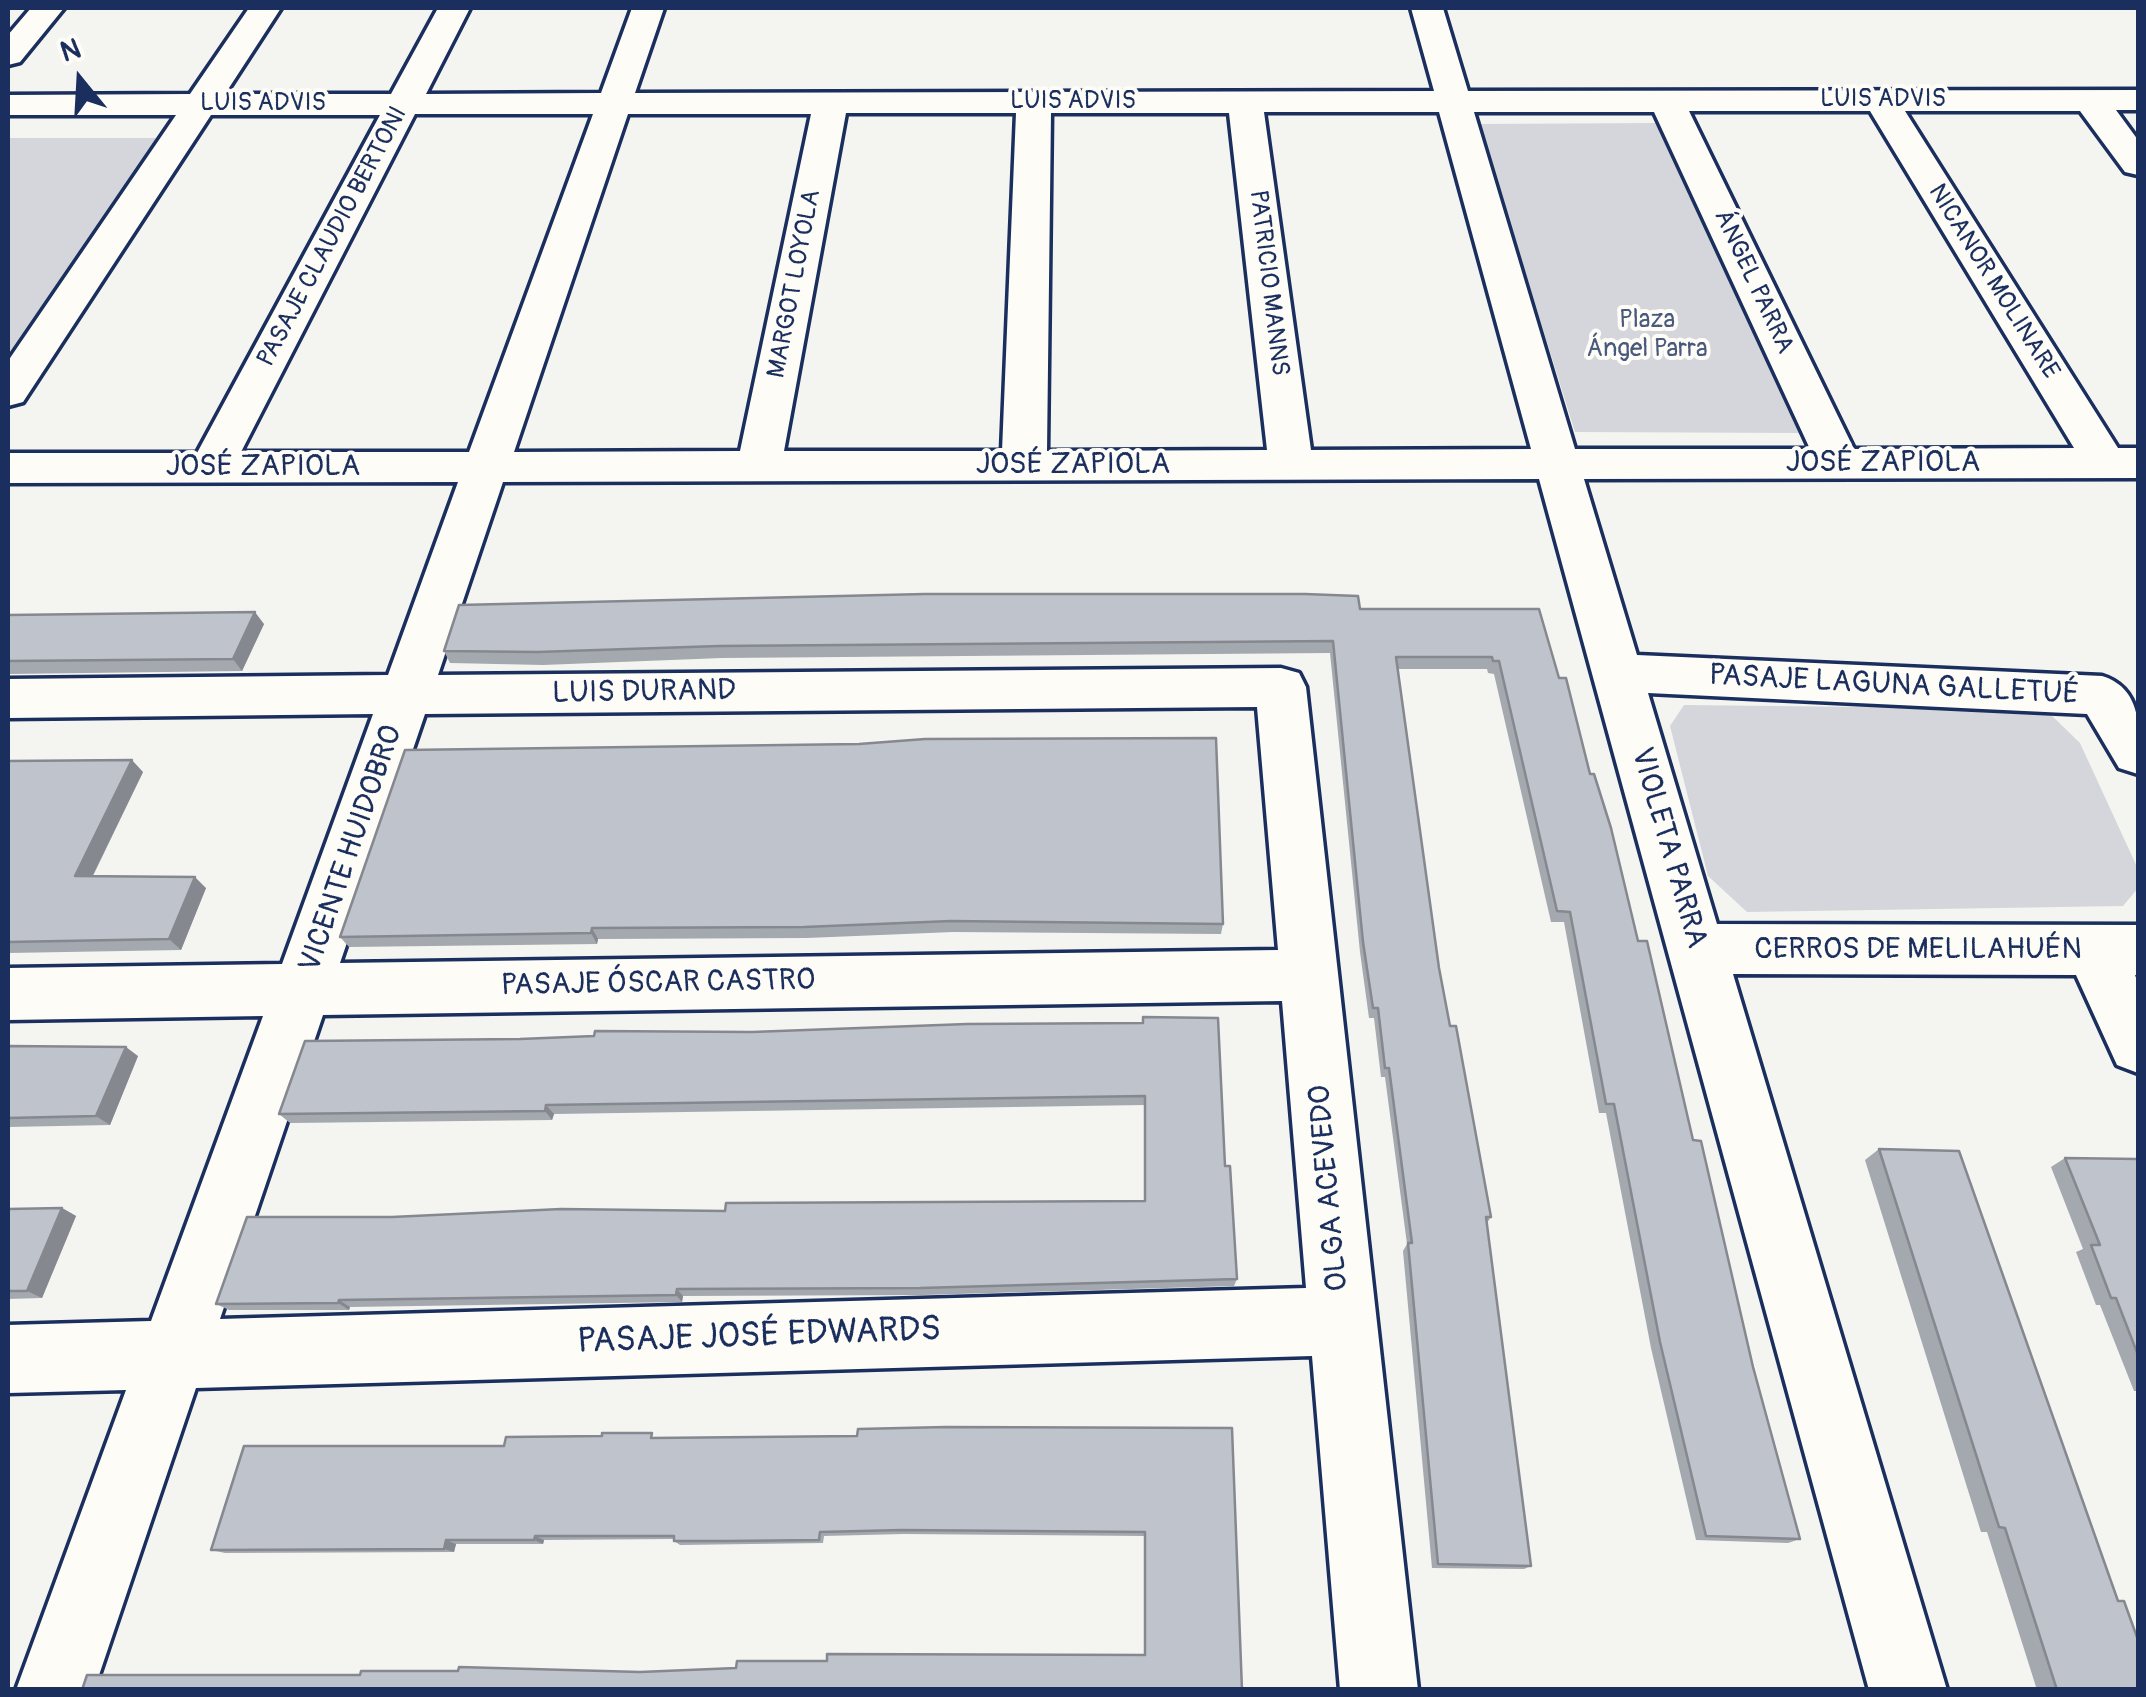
<!DOCTYPE html>
<meta charset="utf-8">
<style>
body{margin:0}
#map{position:relative;width:2146px;height:1697px;overflow:hidden;background:#f4f4f1;font-family:Pangolin,sans-serif}
canvas{display:block}
.frame{position:absolute;inset:0;border:10px solid #1b2f5e;pointer-events:none}
.north{position:absolute;left:30px;top:30px;width:100px;height:100px;-webkit-text-stroke:8px #fdfcf7;paint-order:stroke;rotate:342deg;font-size:28px;font-weight:700;line-height:40px;text-align:center;color:#1b2f5e}
.north::after{content:'';display:block;margin:auto;width:35px;height:45px;background:#1b2f5e;clip-path:polygon(50% 0,100% 100%,50% 72%,0 100%)}
</style>
<div id="map">
<canvas width="2146" height="1697"></canvas>
<div class="frame"></div>
<div class="north">N</div>
</div>
<script>
const ctx = document.querySelector('canvas').getContext('2d');
ctx.lineJoin = 'round';
function fillPath(path, color) { ctx.fillStyle = color; ctx.fill(path, 'evenodd'); }
function stroke(path, color, width, dash) { ctx.strokeStyle = color; ctx.lineWidth = width; ctx.lineCap = dash ? 'butt' : 'round'; ctx.setLineDash(dash || []); ctx.stroke(path); }
function label(font, color, halo, rows, align = 'center') {
  ctx.font = font + ' Pangolin,sans-serif'; ctx.lineWidth = 8; ctx.setLineDash([]); ctx.textBaseline = 'middle'; ctx.strokeStyle = halo; ctx.fillStyle = color; for (const [text, x, y, turn = 0] of rows) {
    ctx.save(); ctx.translate(x, y); ctx.rotate((+turn || 0) * Math.PI / 180); ctx.textAlign = isNaN(turn) ? turn : align; if (halo) ctx.strokeText(text, 0, 0); ctx.fillText(text, 0, 0); ctx.restore();
  }
}
fillPath(new Path2D(`
 M1657 123 1799 433 1575 432 1479 124Z
 M8 138H158L8 355Z
 M1684 705 2045 709 2080 743 2138 869V888L2123 906 1747 912 1708 876 1670 726Z`), '#d4d6db');
const minor = new Path2D(`
 M31 8H64L20 62 8 65V35Z
 M249 8H281L225 94H391L438 8H470L426 94 601 93 632 8H664L635 93 1434 91 1411 8H1443L1468 91 2138 90V110H2116L2138 140V175L2125 172 2080 111H1905L2118 448H2138V478L1584 479 1637 655 2102 676C2145 689 2140 736 2138 774L2119 768 2087 714 1648 693 1717 924 2138 925V975H2135L2138 983V1073L2117 1065 2076 975 1733 974 1947 1690H1869L1539 479 503 482 438 675 1281 668 1299 673 1306 687 1418 1690H1340L1312 1356 196 1388 94 1690H16L126 1390 8 1393V1325L151 1321 263 1016 8 1020V968L282 964 373 714 8 718V679L388 675 458 482 8 483V453H197L380 115H211L23 402 8 406V361L176 115H8V95L190 94ZM1689 111H1870L2074 448 1854 449ZM1264 112H1439L1531 449 1311 450ZM1474 112H1654L1810 449H1575ZM846 113H1016L1002 451H784ZM1051 113H1229L1267 450 1047 451ZM415 114H593L469 452H241ZM628 114H811L740 451 514 452ZM1257 707 1278 950 340 963 425 714ZM1282 1001 1306 1288 220 1319 323 1015Z`);
stroke(minor, '#1b2f5e', 7);
fillPath(minor, '#fdfcf7');
fillPath(new Path2D(`
 M1360 609 1559 678 1590 774 1638 941 1693 1140 1800 1539 1788 1543 1696 1540 1651 1348 1606 1113H1599L1564 922H1551L1494 674 1488 673 1487 669H1398L1439 968 1450 1026 1491 1217 1487 1223 1531 1566 1524 1569 1432 1568 1403 1251 1407 1244 1385 1077H1381L1374 1018H1369L1360 952 1330 653 722 658 543 665 450 663 444 651Z
 M8 615 264 624 242 671 8 674Z
 M405 750 1223 924 1221 934 953 932 807 938 598 939 597 944 349 947 340 937Z
 M8 761 143 772 93 876 206 888 181 950 8 953Z
 M1143 1023 1225 1166 1237 1279 1234 1286 923 1295 683 1296 682 1302 350 1307 349 1310H229L216 1304 392 1217 1144 1201V1105L554 1114 552 1120 290 1123 279 1114 520 1039Z
 M8 1046 138 1056 110 1125 8 1127Z
 M1879 1149 2138 1690H2037L1987 1532H1981L1865 1160Z
 M2065 1158 2138 1159V1391H2134L2100 1305H2096L2076 1252 2083 1249 2051 1167Z
 M62 1208 76 1216 42 1298 8 1299V1209Z
 M1232 1428 1242 1690 360 1675 640 1672 736 1668 827 1661 1144 1655V1536L904 1534 824 1536 823 1543 680 1545 674 1541V1539L544 1540 543 1544H456L454 1552 225 1553 211 1550 504 1446 658 1438H780Z`), '#a4a8af');
fillPath(new Path2D(`
 M255 612 264 624 242 671 233 659Z
 M132 760 143 772 87 887 75 876Z
 M195 877 206 888 181 950 169 939Z
 M592 928 598 939 597 944 591 933Z
 M126 1047 138 1056 110 1125 96 1116Z
 M546 1105 554 1114 552 1120 545 1111Z
 M62 1208 76 1216 42 1298 27 1291Z
 M677 1289 683 1296 682 1302 676 1295Z
 M339 1300 350 1307 349 1310 338 1303Z
 M535 1536 544 1540 543 1544 534 1540Z
 M446 1540 456 1544 454 1552 444 1549Z`), '#86888f');
const building = new Path2D(`
 M925 594H1305L1358 596 1360 609H1539L1559 678H1566L1590 774H1594L1611 828 1638 941H1647L1693 1140 1701 1141 1753 1367 1800 1539 1706 1536 1660 1342 1614 1104H1606L1570 912 1557 911 1499 661H1493L1492 657H1396L1439 968 1450 1026H1456L1491 1217H1486L1531 1566 1438 1564 1408 1243H1412L1389 1068H1385L1378 1008H1373L1363 942 1333 641 719 646 537 652 444 651 459 605Z
 M255 612 233 659 8 661V615Z
 M1216 738 1223 924 951 921 804 927 592 928 591 933 340 937 405 750 859 744 925 739Z
 M132 760 75 876 195 877 169 939 8 942V761Z
 M1143 1017 1218 1018 1225 1166H1230L1237 1279 920 1288 677 1289 676 1295 339 1300 338 1303 216 1304 247 1217H392L561 1209 725 1211 726 1203 1145 1201V1096L546 1105 545 1111 279 1114 305 1041 520 1039 594 1036 595 1031 752 1032 967 1024 1143 1023Z
 M8 1046 126 1047 96 1116 8 1118Z
 M1879 1149 1959 1151 2118 1601H2124L2138 1640V1690H2057L2005 1528 1999 1527Z
 M2065 1158 2138 1159V1355L2116 1298H2111L2091 1245H2100Z
 M62 1208 27 1291H8V1209Z
 M946 1427 1232 1428 1242 1690H82L87 1675H360L361 1671H458L459 1667 640 1672 736 1668 737 1661H827V1654L1145 1655V1532L901 1530 820 1532 819 1540 725 1541H674V1536H535L534 1540H446L444 1549 211 1550 244 1446H504L506 1437 602 1436V1433H652L651 1438 857 1436 858 1429Z`);
fillPath(building, '#bfc3cc');
stroke(building, '#86888f', 2.5);
label('25px', '#1b2f5e', '#fdfcf7', [
 ["LUIS ADVIS",1883,100],
 ["LUIS ADVIS",1073,102],
 ["LUIS ADVIS",263,104],
 ["PASAJE CLAUDIO BERTONI",333,237,-62],
 ["ÁNGEL PARRA",1753,282,65],
 ["NICANOR MOLINARE",1993,282,58],
 ["PATRICIO MANNS",1268,283,83],
 ["MARGOT LOYOLA",795,284,-79]
]);
label('25px', '#49597d', '#fdfcf7', [
 ["Plaza",1647,321],
 ["Ángel Parra",1647,350]
]);
label('30px', '#1b2f5e', '#fdfcf7', [
 ["JOSÉ ZAPIOLA",1883,463],
 ["JOSÉ ZAPIOLA",1073,465],
 ["JOSÉ ZAPIOLA",263,467],
 ["PASAJE LAGUNA GALLETUÉ",1894,686,3],
 ["LUIS DURAND",644,693,-1],
 ["VIOLETA PARRA",1668,848,74],
 ["VICENTE HUIDOBRO",352,849,-71],
 ["CERROS DE MELILAHUÉN",1918,950],
 ["PASAJE ÓSCAR CASTRO",658,984,-1],
 ["OLGA ACEVEDO",1330,1188,-95]
]);
label('35px', '#1b2f5e', '#fdfcf7', [
 ["PASAJE JOSÉ EDWARDS",759,1337,-2]
]);
</script>
